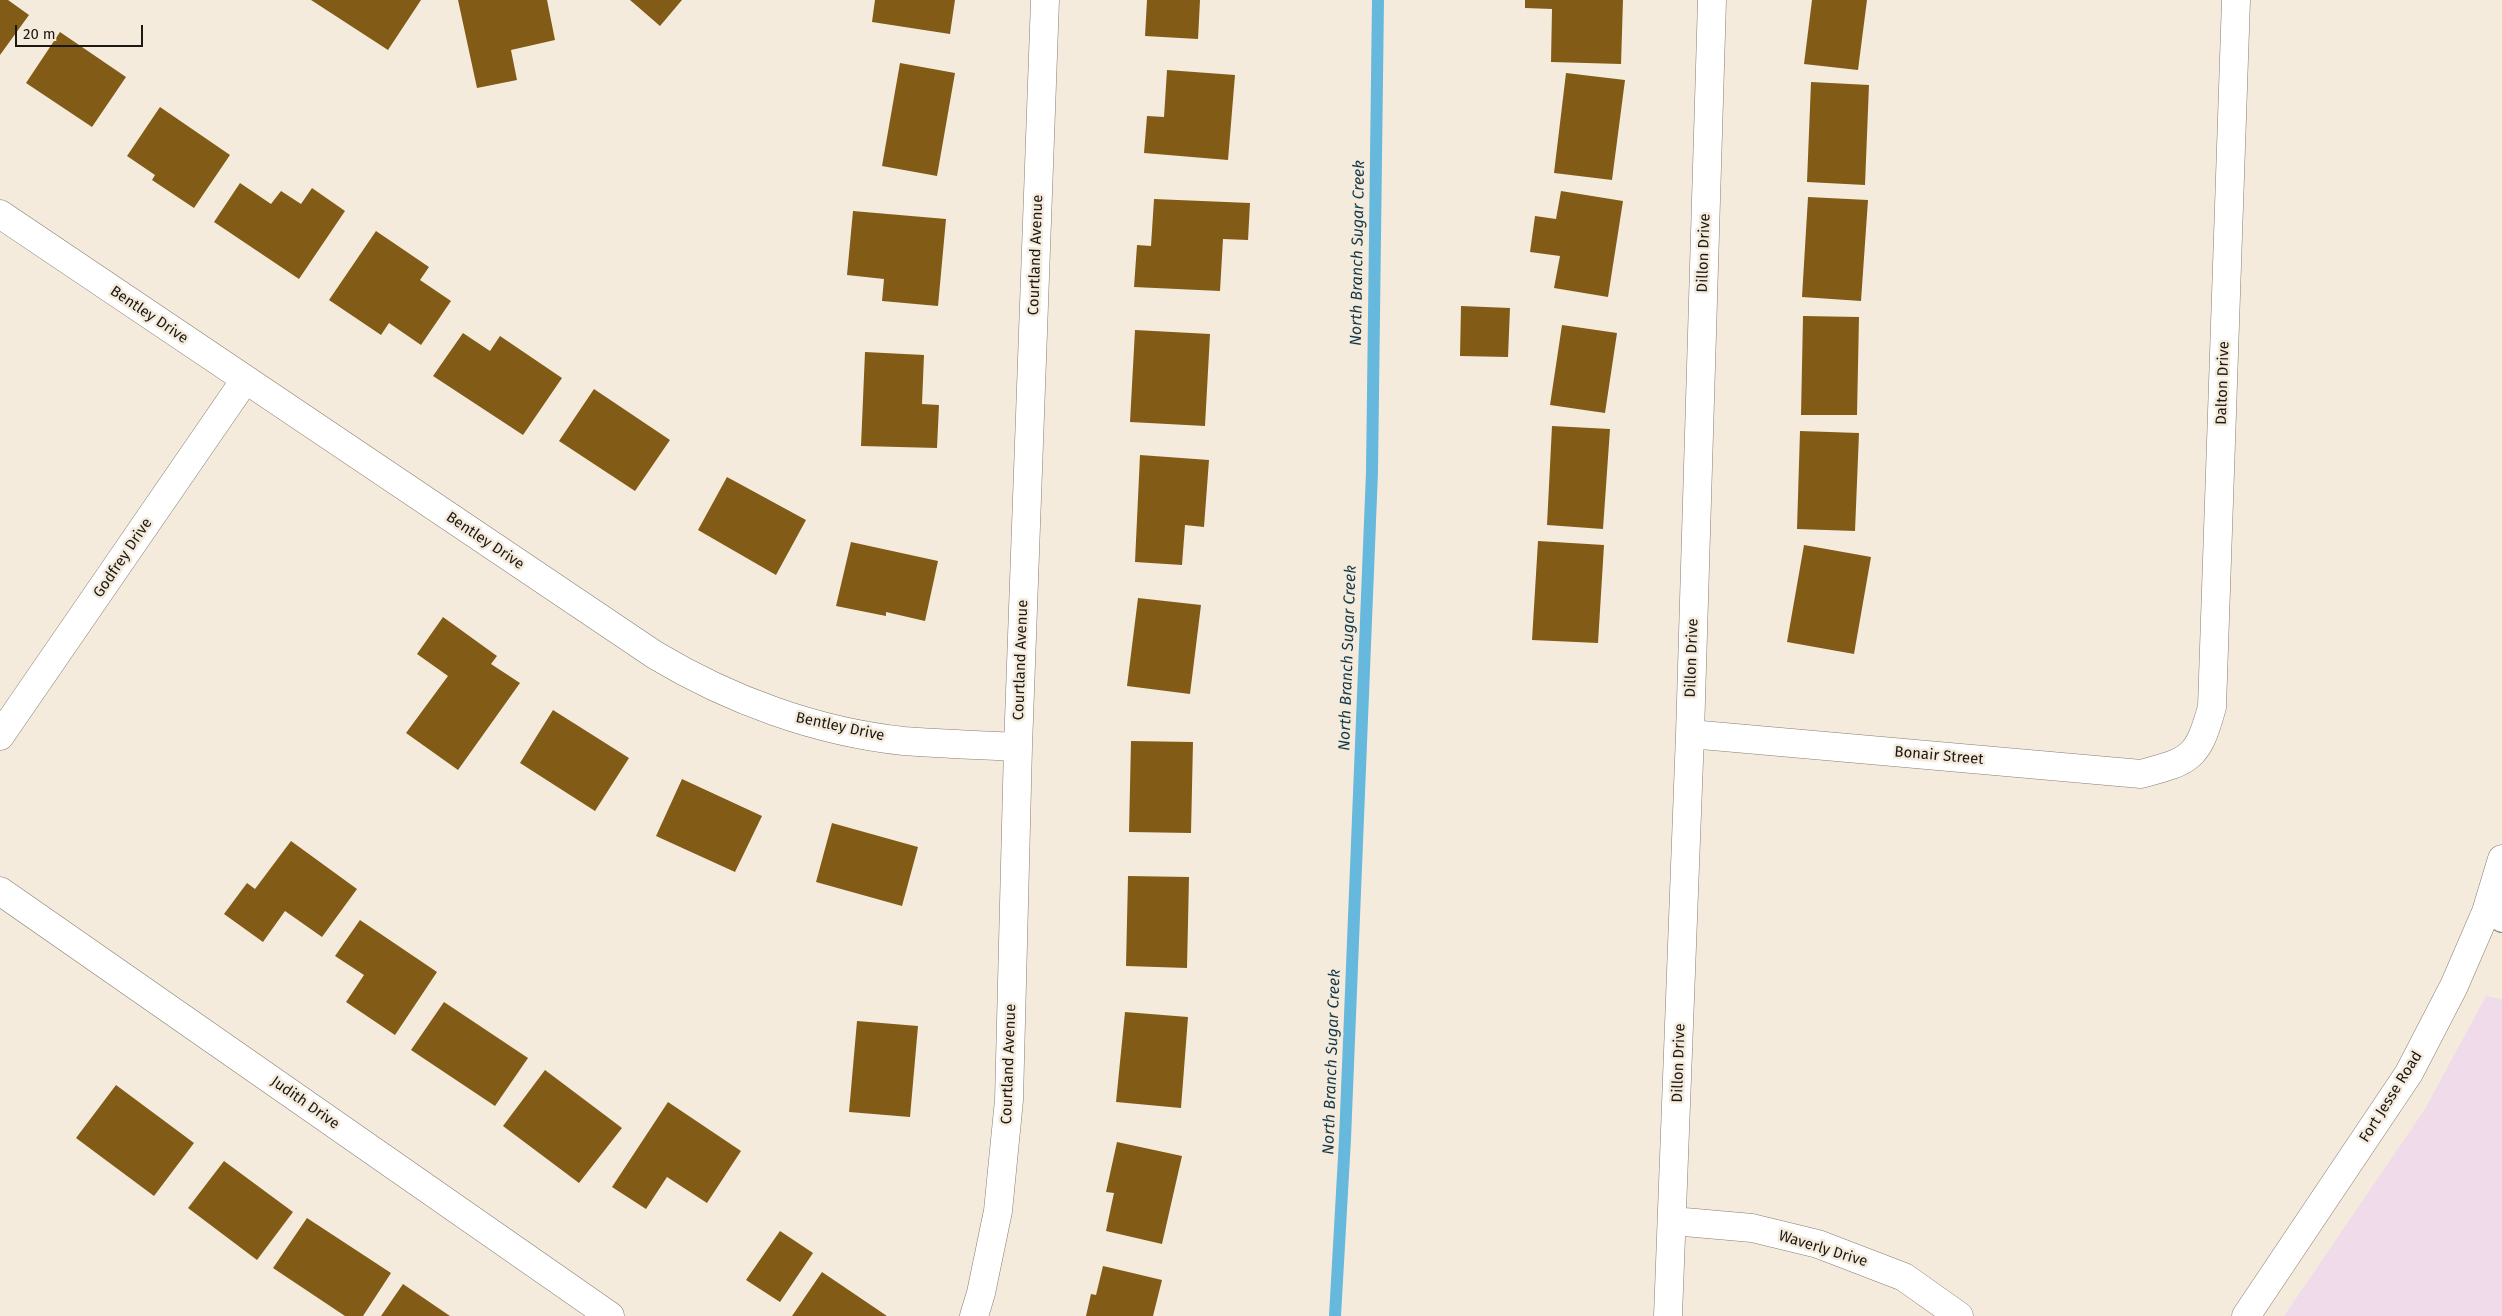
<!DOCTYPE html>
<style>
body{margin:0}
#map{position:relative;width:2502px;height:1316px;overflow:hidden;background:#f5ebdc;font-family:"Fira Sans",sans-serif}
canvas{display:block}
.scale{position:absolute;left:15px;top:25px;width:128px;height:22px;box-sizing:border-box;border:2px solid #1b1813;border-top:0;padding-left:6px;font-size:15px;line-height:18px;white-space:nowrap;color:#1b1813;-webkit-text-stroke:4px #f5ebdc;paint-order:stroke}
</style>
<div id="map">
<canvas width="2502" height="1316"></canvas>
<div class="scale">20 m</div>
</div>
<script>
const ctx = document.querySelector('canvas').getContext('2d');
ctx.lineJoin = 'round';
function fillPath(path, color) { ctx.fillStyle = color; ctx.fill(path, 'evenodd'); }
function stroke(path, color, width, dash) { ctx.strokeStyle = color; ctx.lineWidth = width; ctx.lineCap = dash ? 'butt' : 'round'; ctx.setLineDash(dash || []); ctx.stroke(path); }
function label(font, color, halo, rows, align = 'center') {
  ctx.font = font + ' "Fira Sans",sans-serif'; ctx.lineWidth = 5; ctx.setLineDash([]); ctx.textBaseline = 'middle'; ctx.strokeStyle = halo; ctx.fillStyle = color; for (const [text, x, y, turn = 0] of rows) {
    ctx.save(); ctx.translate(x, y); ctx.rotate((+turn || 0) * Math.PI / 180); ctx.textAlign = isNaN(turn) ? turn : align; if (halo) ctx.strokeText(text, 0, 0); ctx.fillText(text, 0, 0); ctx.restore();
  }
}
fillPath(new Path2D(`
 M2486 996 2502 999V1316H2284L2425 1109Z`), '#f0dbea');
stroke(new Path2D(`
 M1335 1316 1345 1139 1372 472 1378 0`), '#66b8dc', 12);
fillPath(new Path2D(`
 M0 0H8L29 15 0 55Z
 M311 0H421L388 50Z
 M458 0H547L555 40 511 50 517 80 477 88Z
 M630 0H682L660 26Z
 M875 0H955L950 34 872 22Z
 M1147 0H1200L1198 39 1145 36Z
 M1525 0H1623L1621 64 1551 62 1552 9 1525 8Z
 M1812 0H1867L1858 70 1804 64Z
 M60 32 126 77 92 127 26 83Z
 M900 63 955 73 937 176 882 166Z
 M1167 70 1235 75 1228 160 1144 153 1147 116 1164 117Z
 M1566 73 1625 80 1612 180 1554 173Z
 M1811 82 1869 85 1865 185 1807 182Z
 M160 107 230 155 194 208 152 180 155 175 127 156Z
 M240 183 271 204 281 191 301 204 312 188 345 211 299 279 214 222Z
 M1561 191 1623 201 1608 297 1554 288 1560 256 1530 252 1535 216 1556 219Z
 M1808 197 1868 200 1861 301 1802 297Z
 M1154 199 1250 203 1248 240 1223 239 1220 291 1134 287 1137 245 1151 246Z
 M853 211 946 219 938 306 882 301 884 279 847 275Z
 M376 231 429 267 420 280 451 301 421 345 389 323 381 335 329 300Z
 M1461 306 1510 308 1508 357 1460 356Z
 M1803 316 1859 317 1857 415H1801Z
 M1562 325 1617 333 1605 413 1550 405Z
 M1135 330 1210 334 1205 426 1130 422Z
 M463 333 490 351 500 336 562 378 523 435 433 376Z
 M865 352 924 355 922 404 939 405 937 448 861 446Z
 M594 389 670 440 635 491 559 441Z
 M1552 426 1610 429 1603 529 1547 525Z
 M1800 431 1859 433 1855 531 1797 529Z
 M1140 455 1209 460 1204 527 1185 525 1182 565 1135 562Z
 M727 477 806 520 776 575 698 530Z
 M1538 541 1604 545 1598 643 1532 640Z
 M851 542 938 561 925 621 886 612V616L836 606Z
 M1804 545 1871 557 1854 654 1787 642Z
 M1138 598 1201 605 1190 694 1127 686Z
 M443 617 497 656 491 664 520 683 458 770 406 733 448 676 417 654Z
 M553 710 629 758 595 811 520 763Z
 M1131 741 1193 742 1191 833 1129 832Z
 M682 779 762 816 735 872 656 836Z
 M832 823 918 847 902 906 816 882Z
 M291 841 357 889 322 937 285 911 263 942 224 914 247 883 255 889Z
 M1128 876 1189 877 1187 968 1126 966Z
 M360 920 437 972 395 1035 346 1002 364 975 335 956Z
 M444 1002 528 1058 495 1106 411 1050Z
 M1125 1012 1188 1017 1181 1108 1116 1102Z
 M857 1021 918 1026 910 1117 849 1112Z
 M545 1070 622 1128 579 1183 503 1126Z
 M116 1085 194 1143 154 1196 76 1138Z
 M668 1102 741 1151 707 1203 667 1177 646 1209 612 1187Z
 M1117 1142 1182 1156 1162 1244 1106 1231 1114 1193 1106 1192Z
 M224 1161 293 1212 257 1260 188 1208Z
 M307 1218 391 1273 363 1316H345L273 1268Z
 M780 1231 813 1253 780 1302 746 1280Z
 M1103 1266 1162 1280 1153 1316H1086L1091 1294 1096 1295Z
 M822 1272 887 1316H792Z
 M403 1284 450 1316H381Z`), '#825c17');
const service = new Path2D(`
 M2486 912 2502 921`);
const minor = new Path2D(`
 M0 214 655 655C730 700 817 732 904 741 942 744 980 745 1018 747
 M1690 734 2141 774C2191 761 2198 758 2212 707L2236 0
 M0 736 245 380
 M0 891 610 1316
 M1673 1221 1752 1228 1818 1244 1904 1277 1959 1316
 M974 1316 981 1293 998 1211 1009 1100 1018 747 1045 0
 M1668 1316 1690 734 1712 0`);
const tertiary = new Path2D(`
 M2246 1316 2409 1073 2454 986 2486 912 2502 859`);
stroke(service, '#867d70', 24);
stroke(minor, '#867d70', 29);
stroke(tertiary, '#867d70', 29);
stroke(service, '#fff', 22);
stroke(minor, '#fff', 28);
stroke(tertiary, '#fff', 28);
label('15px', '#1b1813', '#f5ebdc', [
 ["Dillon Drive",1704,253,-88],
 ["Courtland Avenue",1036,255,-88],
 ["Bentley Drive",149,315,34],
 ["Dalton Drive",2223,383,-88],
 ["Bentley Drive",485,541,34],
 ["Godfrey Drive",123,558,-56],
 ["Dillon Drive",1692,658,-88],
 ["Courtland Avenue",1021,660,-88],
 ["Bentley Drive",840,727,12],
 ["Bonair Street",1939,756,5],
 ["Dillon Drive",1679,1063,-88],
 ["Courtland Avenue",1009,1064,-88],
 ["Fort Jesse Road",2391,1097,-58],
 ["Judith Drive",305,1103,35],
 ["Waverly Drive",1823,1249,17]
]);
label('italic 16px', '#133848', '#f5ebdc', [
 ["North Branch Sugar Creek",1358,253,-89],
 ["North Branch Sugar Creek",1348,658,-88],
 ["North Branch Sugar Creek",1332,1062,-88]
]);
</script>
